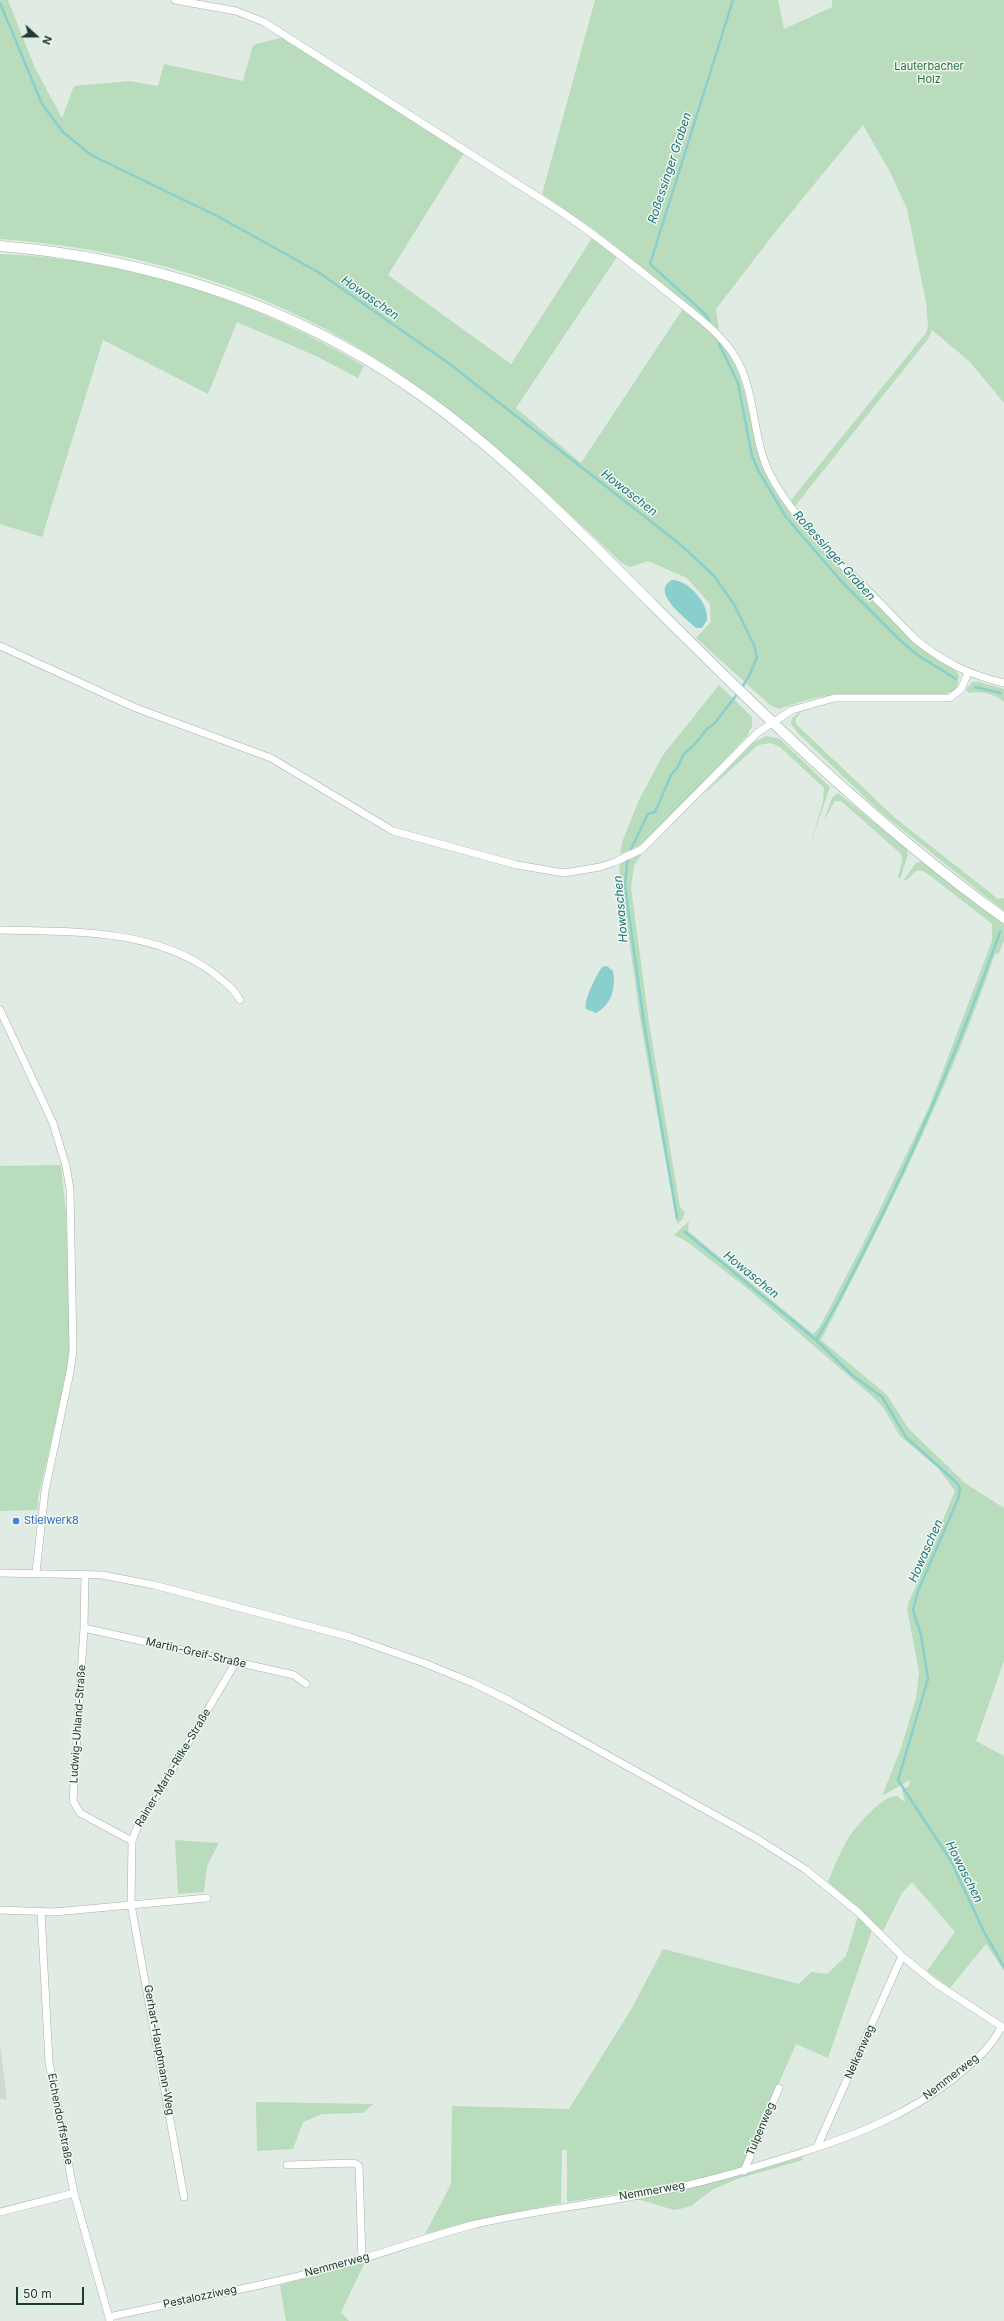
<!DOCTYPE html>
<meta charset="utf-8">
<style>
body{margin:0}
#map{position:relative;width:1004px;height:2321px;overflow:hidden;background:#e0ebe4;font-family:Inter,sans-serif}
canvas{display:block}
.north{position:absolute;left:16px;top:16px;width:40px;height:40px;-webkit-text-stroke:3px #f0f7f2;paint-order:stroke;rotate:111deg;font-size:11px;font-weight:700;line-height:16px;text-align:center;color:#213b2f}
.north::after{content:'';display:block;margin:auto;width:14px;height:18px;background:#213b2f;clip-path:polygon(50% 0,100% 100%,50% 72%,0 100%)}
.scale{position:absolute;left:16px;top:2287px;width:68px;height:18px;box-sizing:border-box;border:2px solid #213b2f;border-top:0;padding-left:5px;font-size:12px;line-height:14px;white-space:nowrap;color:#213b2f;-webkit-text-stroke:3px #f0f7f2;paint-order:stroke}
</style>
<div id="map">
<canvas width="1004" height="2321"></canvas>
<div class="north">N</div>
<div class="scale">50 m</div>
</div>
<script>
const ctx = document.querySelector('canvas').getContext('2d');
ctx.lineJoin = 'round';
function fillPath(path, color) { ctx.fillStyle = color; ctx.fill(path, 'evenodd'); }
function stroke(path, color, width, dash) { ctx.strokeStyle = color; ctx.lineWidth = width; ctx.lineCap = dash ? 'butt' : 'round'; ctx.setLineDash(dash || []); ctx.stroke(path); }
function label(font, color, halo, rows, align = 'center') {
  ctx.font = font + ' Inter,sans-serif'; ctx.lineWidth = 3; ctx.setLineDash([]); ctx.textBaseline = 'middle'; ctx.strokeStyle = halo; ctx.fillStyle = color; for (const [text, x, y, turn = 0] of rows) {
    ctx.save(); ctx.translate(x, y); ctx.rotate((+turn || 0) * Math.PI / 180); ctx.textAlign = isNaN(turn) ? turn : align; if (halo) ctx.strokeText(text, 0, 0); ctx.fillText(text, 0, 0); ctx.restore();
  }
}
fillPath(new Path2D(`
 M0 2043 7 2100 0 2099Z`), '#cedad3');
fillPath(new Path2D(`
 M0 0H8L35 68 62 118 74 86 129 81 158 86 164 64 243 81 253 45 284 37 464 153 388 275 511 364 592 238 617 257 516 408 581 463 682 310C696 321 712 331 723 346 752 383 747 431 765 472 774 492 787 509 800 526L912 641 956 671 959 676 957 688C940 705 857 694 830 696 813 697 796 703 779 709L770 705 696 638 711 622 710 604 687 578 648 561 630 567 622 563C542 488 462 411 369 354 258 285 129 248 0 239Z
 M595 0H778L784 29 832 7V0H1004V403L969 361 932 330 928 339 795 506 791 500 926 333 928 326 926 302 907 209 890 172 863 125 780 226 716 309 719 330 596 231 542 194Z
 M0 254C126 258 257 301 364 366L358 378 316 356 237 322 208 394 103 340 42 537 0 524Z
 M972 682H979L1004 689V702C997 695 979 690 969 693L966 690Z
 M719 685 752 717V726L747 736 662 826 641 845 620 854 622 842 639 800 663 755Z
 M804 709 796 718V724L894 817 998 899 1004 898V911L878 810 798 733 791 724 792 718Z
 M766 736 780 739 830 787 810 845 823 802 824 788 780 747 771 743 758 745 702 796 752 743Z
 M838 793 907 849 908 854 900 879 898 877 902 861 901 854 841 801H835L824 820 832 798Z
 M642 854 634 865 631 888 649 1023 680 1207 685 1212 682 1220 677 1224 641 1025 619 867 621 863Z
 M922 861 956 889 1004 924V941L999 953 995 954C949 1088 887 1214 821 1340L887 1395 909 1429 965 1483 1004 1508V1661L976 1741 1004 1756V1971L986 1944 950 1988 927 1971 955 1932 912 1882 902 1893 883 1931 828 1882C833 1869 839 1855 846 1842 852 1830 883 1794 897 1796L905 1802 902 1790 909 1786 910 1780 882 1796 901 1748 916 1698 919 1672 907 1609 909 1602 955 1491 938 1468 900 1436 883 1407 873 1397 748 1289 686 1241 674 1235 689 1221 688 1231 813 1334 819 1328 862 1246 929 1107 992 941V924L928 874C911 864 916 878 903 881L916 863Z
 M61 1165 66 1214 71 1338 69 1367 38 1498V1510L0 1511V1166Z
 M175 1840 219 1843 207 1866 204 1892 178 1894Z
 M858 1916 872 1930 828 2058 796 2044 742 2168 693 2181 568 2202 567 2200V2150H562L561 2203 477 2220 425 2234 451 2184 452 2106 569 2109 632 2008 663 1949 799 1984 811 1972 827 1974 846 1956Z
 M256 2102 373 2104 363 2113 322 2114 303 2122 293 2149 257 2151Z
 M803 2157V2160L737 2179 712 2190 691 2206 680 2209 674 2210 641 2200H623L687 2189Z
 M365 2262 341 2312 349 2321H286L280 2285Z`), '#b9dcbc');
fillPath(new Path2D(`
 M672 580C688 580 709 603 707 620 706 622 703 626 702 628H696C687 619 649 592 672 580Z
 M607 966 613 971C616 988 612 1004 596 1013L586 1009C583 1001 597 974 602 967Z`), '#88cfce');
stroke(new Path2D(`
 M0 3 42 104 63 132 91 155 219 217 318 272 447 362 681 545 714 576 734 604 754 645 757 657 749 676 741 689
 M709 320 704 313 650 264 733 0
 M719 344 738 383 752 456 759 472 786 517 841 581 901 641 916 654 956 679
 M975 687 1001 693
 M677 1218 644 1023 625 886 627 863 632 847 648 814 655 812 671 775 677 768 684 754 694 745 707 729 714 724 738 693
 M685 1232 816 1340 852 1375 882 1397 906 1437 958 1484 960 1489 958 1499 918 1591 913 1610 921 1635 928 1679 898 1780 951 1861 984 1932 1004 1967
 M816 1340C836 1308 853 1273 870 1239 921 1139 963 1036 1000 932`), '#88cfce', 2.5);
const street = new Path2D(`
 M175 0 236 11 264 22 560 211C600 238 636 267 673 297 695 315 719 332 734 355 757 391 751 437 770 474 788 510 818 539 845 568 869 591 892 615 915 639 945 663 967 674 1004 683
 M0 646 136 708 271 758 393 831 517 865 564 873 600 867 615 862 642 849 757 733 792 710 834 698H950L961 689 968 673
 M0 930C71 932 151 928 212 972 223 981 233 987 240 1000
 M0 1010 53 1123 66 1166 70 1189 73 1351 70 1372 45 1491 36 1572
 M0 1573 102 1575 154 1585 350 1637 424 1663 473 1683 510 1701 756 1838 805 1869 858 1912 902 1956 935 1983 1004 2028
 M85 1574 84 1628 73 1801 80 1813 132 1841
 M84 1628 294 1675 306 1684
 M0 1910 54 1912 207 1898
 M41 1912 49 2062 74 2193 110 2321
 M817 2147 902 1956
 M287 2165 354 2163 359 2166 362 2259
 M744 2171 779 2088
 M184 2197 131 1904 132 1841 136 1830 236 1662
 M0 2212 74 2193
 M109 2317C193 2298 278 2284 361 2259 399 2248 437 2234 476 2224 541 2209 608 2203 674 2188 717 2179 760 2166 803 2152 857 2135 908 2114 953 2079 971 2064 991 2049 1001 2027`);
const secondary = new Path2D(`
 M0 246C146 258 291 304 412 389 501 450 576 528 652 604 763 715 876 826 1004 918`);
stroke(street, '#a3b3aa', 8);
stroke(secondary, '#9fb6aa', 11);
stroke(street, '#fff', 7);
stroke(secondary, '#fff', 10);
for (const [x, y, r, color] of [
 [16,1521,4,"#3f7fe0"]
]) { const dot = new Path2D(); dot.arc(x, y, r, 0, 2 * Math.PI); ctx.fillStyle = color; ctx.fill(dot); stroke(dot, '#f0f7f2', 1.5); }
label('11px', '#2c713a', '#f0f7f2', [
 ["Lauterbacher",929,67],
 ["Holz",929,80]
]);
label('11px', '#366cbe', '#f0f7f2', [
 ["Stielwerk8",24,1521]
], 'left');
label('11px', '#213b2f', '#f0f7f2', [
 ["Martin-Greif-Straße",196,1653,13],
 ["Ludwig-Uhland-Straße",78,1724,-86],
 ["Rainer-Maria-Rilke-Straße",173,1768,-59],
 ["Gerhart-Hauptmann-Weg",159,2050,80],
 ["Nelkenweg",860,2052,-66],
 ["Nemmerweg",951,2077,-38],
 ["Eichendorffstraße",60,2119,79],
 ["Tulpenweg",761,2129,-67],
 ["Nemmerweg",652,2191,-10],
 ["Nemmerweg",337,2265,-15],
 ["Pestalozziweg",200,2297,-12]
]);
label('italic 12px', '#1c7574', '#f0f7f2', [
 ["Roßessinger Graben",670,168,-72],
 ["Howaschen",370,298,35],
 ["Howaschen",629,493,38],
 ["Roßessinger Graben",834,556,48],
 ["Howaschen",621,909,-95],
 ["Howaschen",751,1275,39],
 ["Howaschen",926,1551,-66],
 ["Howaschen",964,1872,63]
]);
</script>
